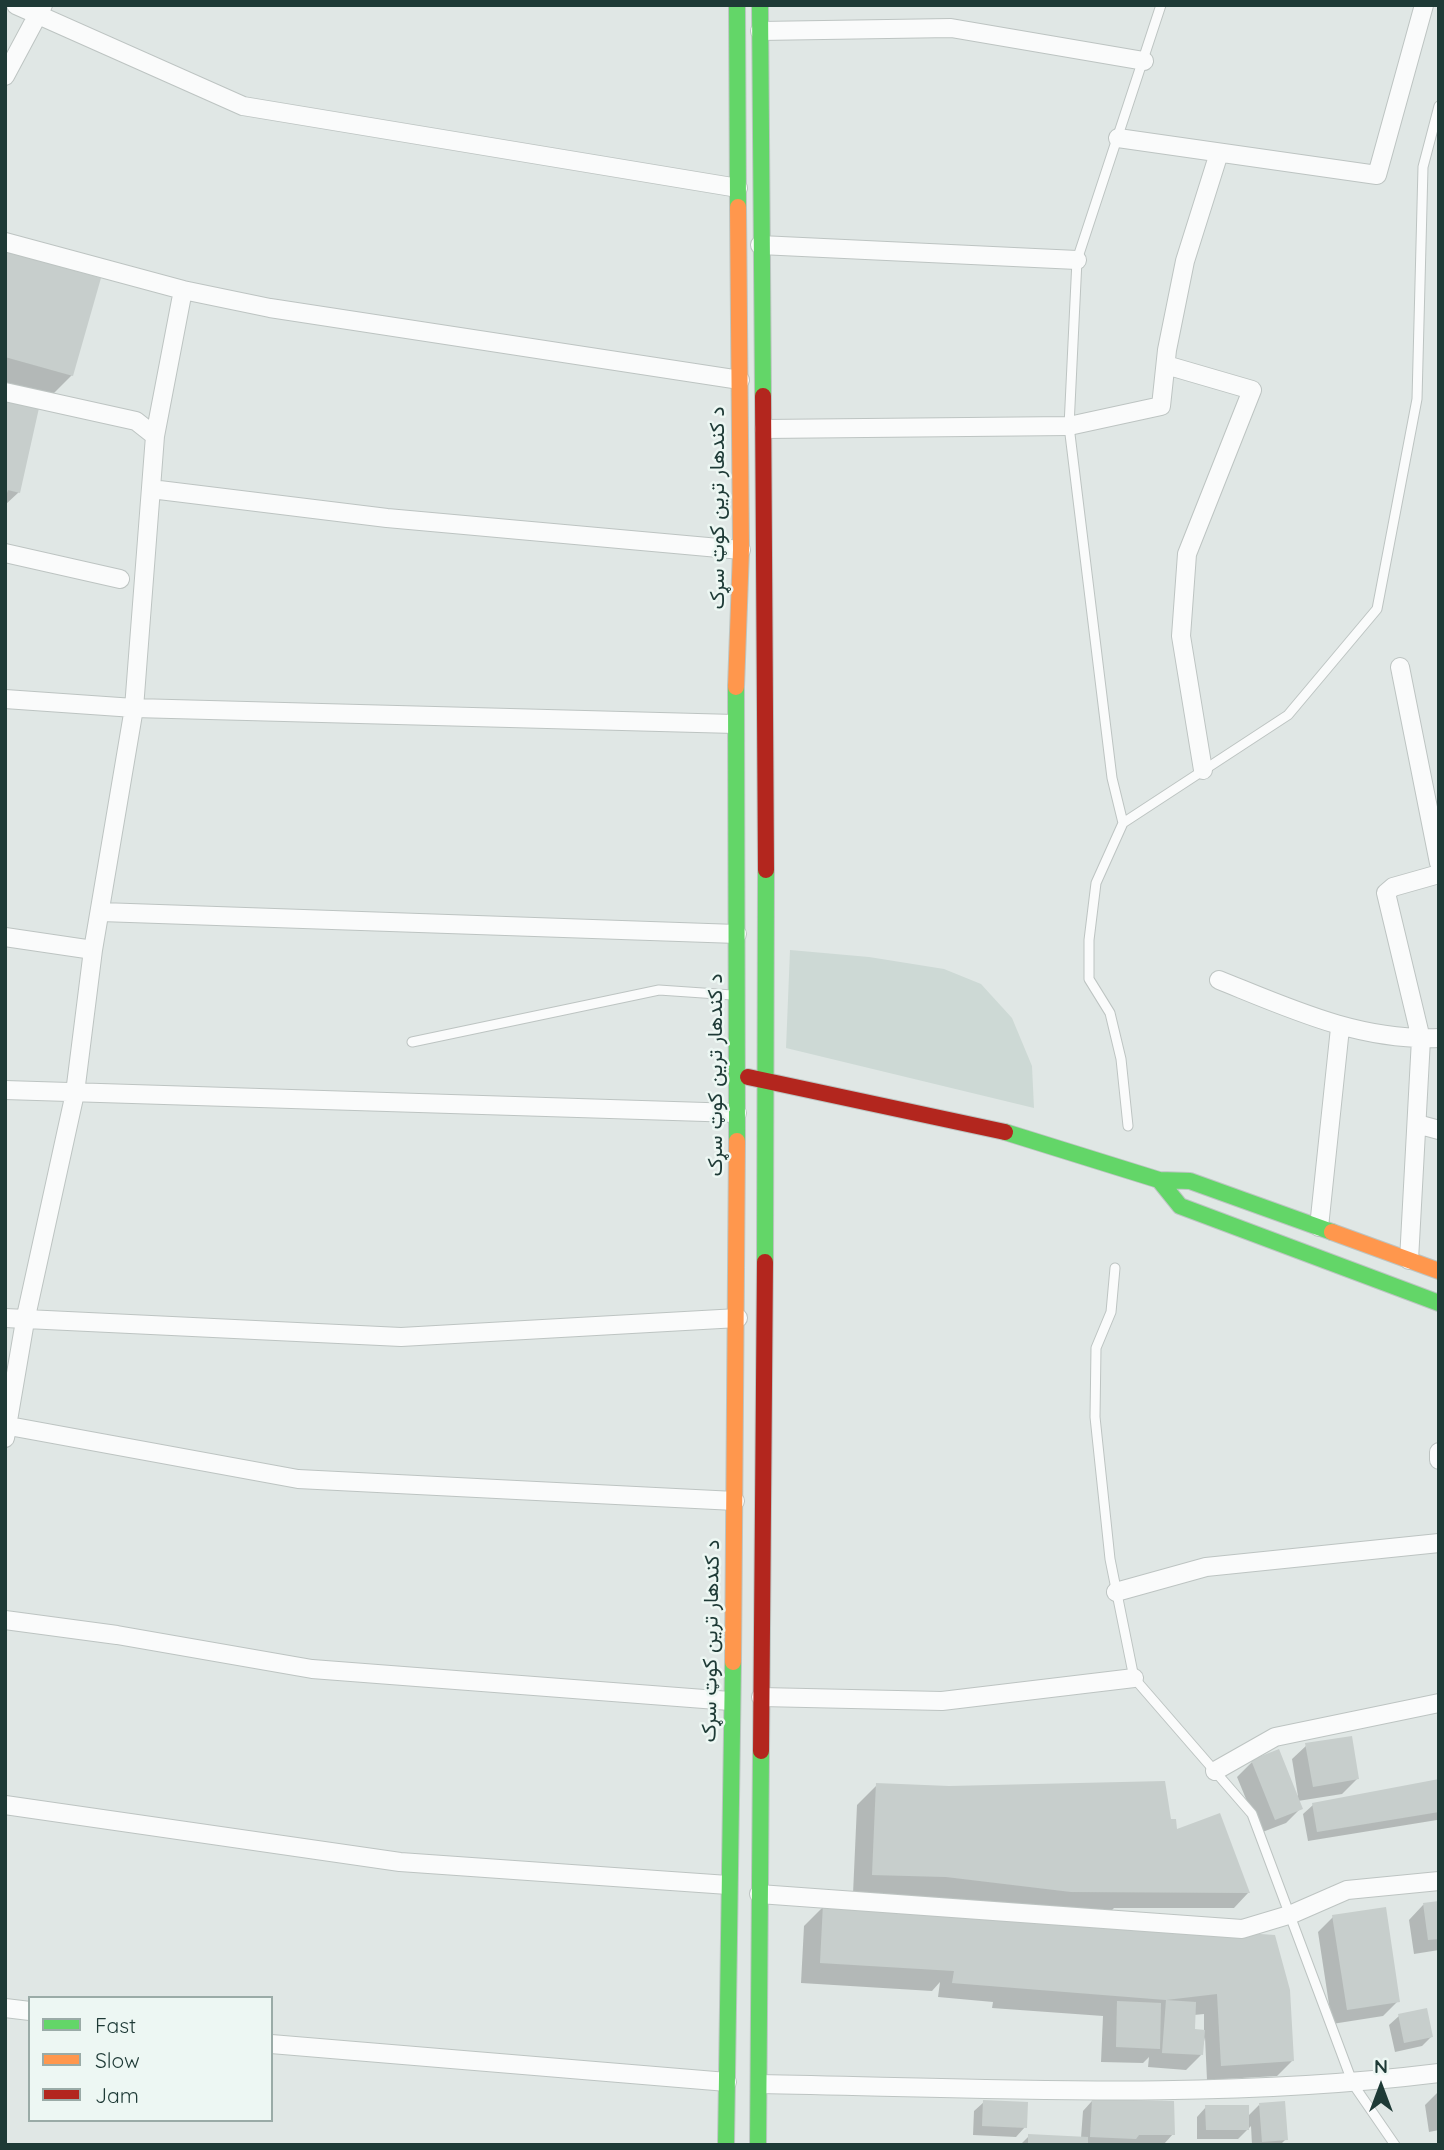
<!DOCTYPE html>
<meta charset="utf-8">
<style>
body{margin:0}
#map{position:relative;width:1444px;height:2150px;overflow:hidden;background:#e0e7e5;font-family:Quicksand,sans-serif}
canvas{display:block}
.frame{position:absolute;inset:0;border:7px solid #1e3a36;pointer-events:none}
.legend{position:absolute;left:28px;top:1996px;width:245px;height:126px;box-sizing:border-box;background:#edf7f3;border:2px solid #9aaba7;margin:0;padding:9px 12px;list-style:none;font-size:21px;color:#1e3a36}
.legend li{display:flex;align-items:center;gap:14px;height:35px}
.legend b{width:35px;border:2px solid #9aaba7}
.north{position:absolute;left:1346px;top:2052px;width:70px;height:70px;-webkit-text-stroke:5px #edf7f3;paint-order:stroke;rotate:0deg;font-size:19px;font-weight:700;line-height:28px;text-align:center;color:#1e3a36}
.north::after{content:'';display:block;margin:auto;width:24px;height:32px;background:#1e3a36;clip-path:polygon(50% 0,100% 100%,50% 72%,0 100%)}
</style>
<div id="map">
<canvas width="1444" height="2150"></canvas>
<div class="frame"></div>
<ul class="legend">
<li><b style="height:9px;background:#63d668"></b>Fast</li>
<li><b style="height:9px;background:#ff974d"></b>Slow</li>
<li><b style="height:9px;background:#b3261e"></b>Jam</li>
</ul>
<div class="north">N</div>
</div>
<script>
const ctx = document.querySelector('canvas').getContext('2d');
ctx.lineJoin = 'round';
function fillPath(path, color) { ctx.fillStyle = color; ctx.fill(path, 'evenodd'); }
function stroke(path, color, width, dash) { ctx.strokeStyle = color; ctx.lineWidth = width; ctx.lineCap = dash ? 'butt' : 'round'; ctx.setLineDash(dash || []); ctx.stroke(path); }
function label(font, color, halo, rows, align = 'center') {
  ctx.font = font + ' Quicksand,Vazirmatn,sans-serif'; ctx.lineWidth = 5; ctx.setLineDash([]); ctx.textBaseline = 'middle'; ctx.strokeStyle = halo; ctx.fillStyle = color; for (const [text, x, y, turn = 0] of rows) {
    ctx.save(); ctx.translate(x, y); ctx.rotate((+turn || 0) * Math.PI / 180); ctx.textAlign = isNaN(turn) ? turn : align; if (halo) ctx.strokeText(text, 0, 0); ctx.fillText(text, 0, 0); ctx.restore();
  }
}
fillPath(new Path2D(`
 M790 950 869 957 944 969 981 984 1012 1018 1032 1066 1034 1108 786 1048Z`), '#cdd9d5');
fillPath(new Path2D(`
 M5 253 72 375 52 395 5 382Z
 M5 402 19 492 5 505Z
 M1307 1745 1357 1779 1342 1794 1298 1801 1301 1808 1286 1823 1260 1833 1237 1777 1252 1762 1298 1796 1292 1759Z
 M1439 1780 1437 1820 1308 1841 1303 1814 1313 1805Z
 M877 1785 1175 1831 1219 1815 1248 1893 1234 1908H1114L1109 1913 1050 1912 925 1897 853 1894 857 1805Z
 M1439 1903V1950L1414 1954 1409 1920 1423 1905Z
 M824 1906 1274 1936 1292 2061 1277 2076 1207 2080 1205 2037 1201 2055 1186 2070 1148 2067 1149 2057 1143 2063 1101 2062 1103 2016 992 2008 993 2002 938 1997 940 1982 932 1991 801 1983 804 1926ZM1204 2014V2031L1193 2030 1194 2015Z
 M1333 1917 1398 2001 1383 2016 1332 2024 1318 1932Z
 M1399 2016 1432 2036 1422 2046 1395 2052 1389 2025Z
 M1439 2091V2130L1429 2132 1425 2105Z
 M1092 2101 1173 2134 1164 2144 1020 2145 1029 2136 1081 2138 1083 2111Z
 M984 2102 1025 2127 1016 2137 973 2135 974 2111Z
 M1259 2105 1286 2139 1280 2145H1252L1251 2126 1238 2139H1197V2117L1206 2107 1247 2117Z`), '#0003');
fillPath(new Path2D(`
 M5 251 101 278 73 376 5 357Z
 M5 401 39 408 20 493 8 490 6 496Z
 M1352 1736 1359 1779 1313 1787 1305 1743Z
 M1279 1749 1303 1809 1275 1820 1251 1760Z
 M1439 1779V1812L1317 1832 1312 1803Z
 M1165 1781 1171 1819H1176L1177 1829 1220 1813 1250 1893 1071 1892 946 1877 872 1875 876 1783 949 1786Z
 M1439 1901V1939L1428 1940 1423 1903Z
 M823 1904 1275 1935 1290 1990 1294 2061 1221 2066 1217 1994 1166 2000 952 1983 954 1971 820 1963Z
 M1386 1907 1400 2002 1347 2010 1332 1915Z
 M1166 2000 1196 2002 1195 2029 1205 2030 1203 2055 1162 2053Z
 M1117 2001 1161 2003 1160 2049 1116 2047Z
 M1427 2008 1433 2037 1404 2043 1398 2014Z
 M1092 2099 1174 2101 1175 2135H1139L1136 2139 1090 2137Z
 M983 2100 1028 2102 1027 2128 982 2126Z
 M1285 2101 1288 2140 1262 2142 1259 2103Z
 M1205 2105H1249V2130H1206Z
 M1028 2134 1088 2137V2145H1028Z`), '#c7cecc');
const lane = new Path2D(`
 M1123 823 1112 778 1069 426 1077 260 1161 5
 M412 1042 659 990 732 995
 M1128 1126 1121 1059 1110 1013 1089 979V940L1096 883 1123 823 1288 715 1377 609 1417 399 1423 167 1439 106
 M1115 1268 1111 1312 1096 1348 1095 1417 1110 1559 1134 1678 1252 1814 1353 2084 1395 2145`);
const street = new Path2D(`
 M16 5 243 106 738 188
 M760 31 951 28 1144 61
 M5 76 43 5
 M1118 138 1377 175 1424 5
 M5 242 183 290
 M760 245 1077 260
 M1166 365 1252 390 1187 554 1181 636 1203 770
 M5 392 136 421 155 436
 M764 429 1069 426 1161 406 1167 350 1185 261 1219 153
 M151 489 387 518 741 550
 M5 553 120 579
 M1400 667 1439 863
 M5 699 134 708 735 724
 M101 912 737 934
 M5 937 93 950
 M1219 980C1291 1009 1359 1041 1439 1038
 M5 1090 737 1113
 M1417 1124 1439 1130
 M1319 1227 1340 1028
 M1409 1260 1421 1039 1386 893 1393 887 1439 874
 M5 1318 401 1337 738 1318
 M9 1426 298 1479 735 1501
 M5 1438 25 1321 75 1093 93 950 134 708 155 436 183 290 270 308 740 380
 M1439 1452V1460
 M1116 1592 1206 1567 1439 1543
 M5 1620 117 1635 312 1669 730 1701
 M761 1697 942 1701 1134 1678
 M1215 1771 1275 1737 1439 1703
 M5 1805 400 1862 728 1885
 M759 1894 1242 1929 1292 1914 1347 1890 1439 1881
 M5 2008 30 2011
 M271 2044 727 2082
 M760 2084C986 2088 1214 2101 1439 2073`);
const fast = new Path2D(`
 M737 5 738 207
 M760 5 763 396
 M736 687 737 1141
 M1005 1132 1159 1180 1190 1181 1332 1232
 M1159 1180 1180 1206 1439 1303
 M765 1262 766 870
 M726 2145 733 1662
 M758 2145 761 1751`);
const slow = new Path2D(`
 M736 687 741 550 738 207
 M1332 1232 1439 1271
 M733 1662 737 1141`);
const jam = new Path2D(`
 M763 396 766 870
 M748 1077 1005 1132
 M761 1751 765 1262`);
stroke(lane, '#bdc4c2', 11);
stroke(street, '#bdc4c2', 20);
stroke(fast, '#bcc5c2', 18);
stroke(slow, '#bcc5c2', 18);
stroke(jam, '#bcc5c2', 18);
stroke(lane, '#fafbfb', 9);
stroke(street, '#fafbfb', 18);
stroke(fast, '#63d668', 16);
stroke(slow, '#ff974d', 16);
stroke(jam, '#b3261e', 16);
label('21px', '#1e3a36', '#edf7f3', [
 ["د کندهار ترين کوټ سړک",718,508,-90],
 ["د کندهار ترين کوټ سړک",716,1075,-90],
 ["د کندهار ترين کوټ سړک",711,1641,-89]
]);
</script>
